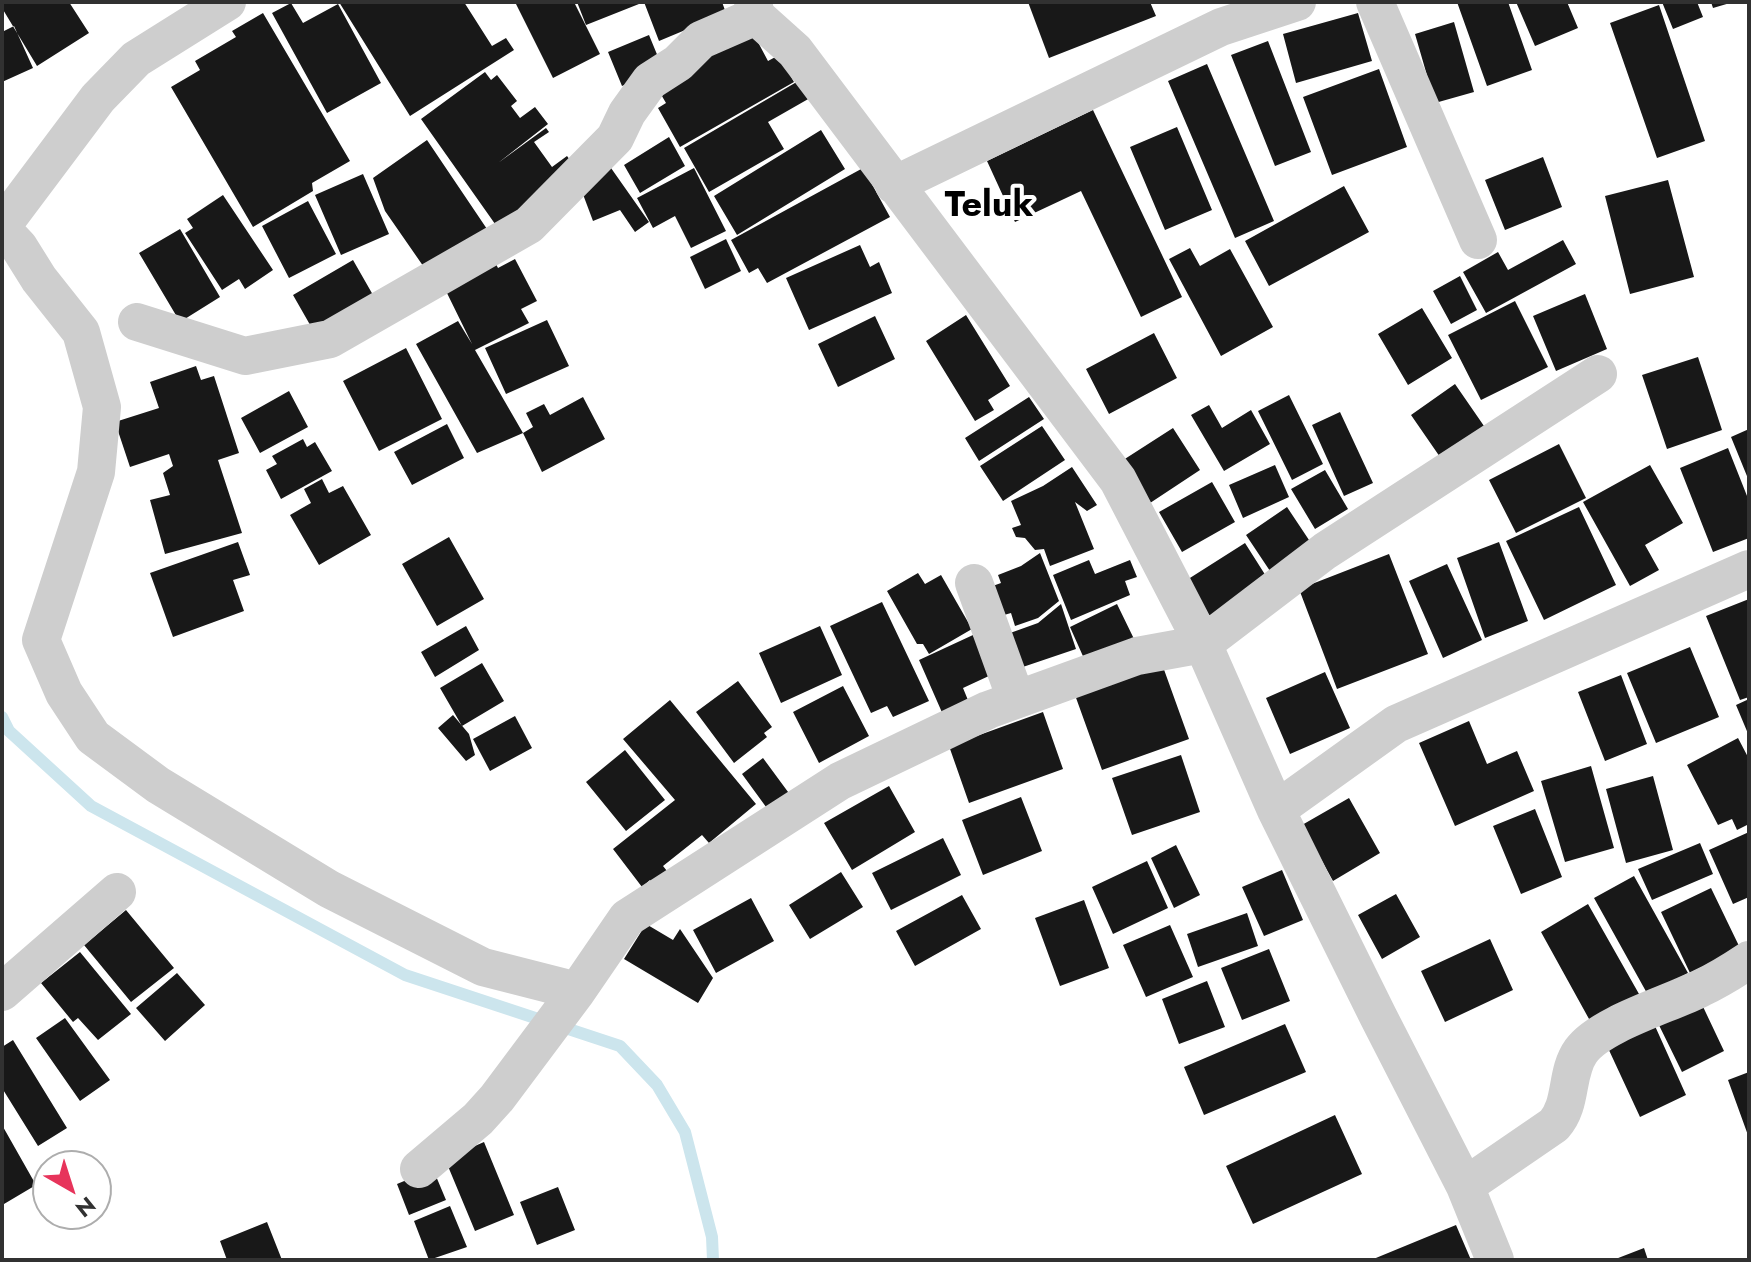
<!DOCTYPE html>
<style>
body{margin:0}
#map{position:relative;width:1751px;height:1262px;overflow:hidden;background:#fff;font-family:Jost,sans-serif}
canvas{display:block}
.frame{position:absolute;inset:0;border:4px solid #313131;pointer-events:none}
.north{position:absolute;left:32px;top:1150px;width:80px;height:80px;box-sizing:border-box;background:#fff;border:2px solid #adadad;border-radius:50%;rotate:141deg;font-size:22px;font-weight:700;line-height:32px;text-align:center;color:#313131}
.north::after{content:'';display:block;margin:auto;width:28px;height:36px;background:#e7345b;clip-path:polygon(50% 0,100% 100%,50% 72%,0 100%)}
</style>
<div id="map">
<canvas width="1751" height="1262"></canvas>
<div class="frame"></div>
<div class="north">N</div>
</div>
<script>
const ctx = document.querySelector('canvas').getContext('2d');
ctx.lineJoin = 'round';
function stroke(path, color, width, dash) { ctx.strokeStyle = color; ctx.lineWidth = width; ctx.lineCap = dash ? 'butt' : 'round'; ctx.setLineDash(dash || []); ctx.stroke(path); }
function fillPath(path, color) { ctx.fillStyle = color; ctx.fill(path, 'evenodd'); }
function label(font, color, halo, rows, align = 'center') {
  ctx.font = font + ' Jost,sans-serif'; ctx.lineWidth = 8; ctx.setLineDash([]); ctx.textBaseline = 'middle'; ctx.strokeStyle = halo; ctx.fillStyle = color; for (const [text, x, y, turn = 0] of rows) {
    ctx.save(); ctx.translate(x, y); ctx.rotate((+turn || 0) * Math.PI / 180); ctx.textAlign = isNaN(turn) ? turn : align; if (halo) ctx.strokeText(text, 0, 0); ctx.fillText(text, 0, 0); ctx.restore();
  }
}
stroke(new Path2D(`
 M2 717 9 731 91 806 405 975 620 1046 657 1085 685 1132 712 1237 713 1260`), '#cce5ed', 12);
fillPath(new Path2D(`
 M2 2H69L89 33 37 66 2 8Z
 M339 2H464L492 46 506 38 514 50 410 116Z
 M515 2H574L600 54 553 78Z
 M577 2H644L586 25Z
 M644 2H722L726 13 659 41Z
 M1028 2H1150L1156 16 1049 58Z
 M1457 2H1508L1532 70 1487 86Z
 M1516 2H1567L1578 28 1535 46Z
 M1662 2H1697L1703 17 1673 29Z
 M1711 2H1730V3L1713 8Z
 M291 3 303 23 338 4 381 83 327 113 272 13Z
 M1659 5 1705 141 1657 158 1610 23Z
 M263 13 350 161 312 183 313 191 253 227 171 87 200 70 195 61 236 37 232 31Z
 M1358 13 1372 61 1296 83 1283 34Z
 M1454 22 1474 92 1435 103 1415 34Z
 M14 26 33 68 2 82V32Z
 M752 31 768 61 779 55 794 82 680 147 658 108 666 103 656 86Z
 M649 35 663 69 622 86 608 52Z
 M1268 41 1311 152 1275 166 1231 55Z
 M1207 64 1274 221 1235 238 1168 81Z
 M1379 69 1407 147 1332 175 1303 97Z
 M485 72 491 80 497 75 517 101 511 106 520 118 535 107 548 124 498 163 546 128 549 132 534 142 552 167 567 156 580 173 500 231 421 119Z
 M800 80 810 98 768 122 784 149 709 192 684 148Z
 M1093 110 1182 297 1141 317 1081 191 1015 222 987 161Z
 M1177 127 1212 210 1165 230 1130 147Z
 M821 130 845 169 737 235 714 196Z
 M669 137 685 166 640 193 624 165Z
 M427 140 489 232 428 273 385 211 373 178Z
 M1543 157 1562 207 1505 230 1485 180Z
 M611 168 649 222 635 232 620 210 593 221 581 189Z
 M694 168 726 231 691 248 675 216 653 228 637 198Z
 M863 168 890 217 767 283 758 268 749 273 731 240Z
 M363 174 389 234 341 255 315 195Z
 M1668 180 1694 277 1630 294 1605 196Z
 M1344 186 1369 232 1269 286 1245 241Z
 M223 195 273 270 245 289 239 279 222 290 185 233 193 228 187 219Z
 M308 201 336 254 289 278 262 226Z
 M180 229 220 297 180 322 139 253Z
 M726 239 741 271 705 289 690 257Z
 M1563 240 1576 264 1486 313 1463 272 1498 252 1508 270Z
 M860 245 870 267 879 262 892 293 809 330 786 278Z
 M1190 248 1200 266 1230 249 1273 327 1221 356 1169 259Z
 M515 259 537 301 521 309 529 323 475 350 523 433 477 453 416 344 458 321 472 344 444 287 495 262 498 268Z
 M353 260 373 295 313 330 293 295Z
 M1460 276 1477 310 1451 324 1433 291Z
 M1585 294 1607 349 1556 371 1533 316Z
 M1515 301 1548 367 1481 400 1448 335Z
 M1422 308 1452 358 1408 385 1378 334Z
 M966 315 1010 386 988 400 994 410 975 421 926 341Z
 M875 316 895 359 838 387 818 344Z
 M547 320 569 366 506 394 485 348Z
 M1154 333 1177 378 1109 414 1086 369Z
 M406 348 442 419 379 451 343 381Z
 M1698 357 1722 430 1667 449 1642 375Z
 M196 366 201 380 214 376 239 453 218 460 242 533 165 554 150 500 170 495 163 473 173 466 169 454 130 467 115 422 159 408 150 382Z
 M1455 384 1484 426 1440 457 1411 415Z
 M289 391 308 427 260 453 241 418Z
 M1289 395 1323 464 1292 480 1258 411Z
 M583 397 605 439 542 472 523 433 533 427 526 413 544 404 550 415Z
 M1029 397 1044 419 979 461 965 438Z
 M1209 405 1222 428 1251 410 1270 444 1224 471 1191 415Z
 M1340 412 1373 483 1344 496 1312 425Z
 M447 424 464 458 412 485 394 452Z
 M1042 426 1065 460 1003 501 980 466Z
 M1173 428 1200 470 1144 507 1117 464Z
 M1749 429V481L1731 437Z
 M303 439 307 447 315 442 332 471 281 499 266 470 277 464 272 456Z
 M1559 444 1586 498 1516 533 1489 480Z
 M1728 448 1749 501V538L1713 552 1680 468Z
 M1275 465 1289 497 1243 518 1229 485Z
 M1650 465 1683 523 1645 545 1659 570 1630 586 1583 502Z
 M1072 467 1097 505 1087 511 1075 502 1094 549 1050 566 1044 549 1035 550 1025 538 1016 537 1012 528 1021 525 1011 501 1043 486Z
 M1325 470 1348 509 1315 529 1291 489Z
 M322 479 329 493 343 486 371 535 319 565 290 515 311 503 304 489Z
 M1212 482 1235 522 1182 552 1159 512Z
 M1287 507 1311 543 1270 571 1246 535Z
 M1579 507 1616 585 1544 620 1506 541Z
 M449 537 484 599 437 626 402 564Z
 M238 542 250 575 233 580 244 611 173 637 150 573Z
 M1499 542 1528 621 1485 638 1457 558Z
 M1245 543 1271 584 1208 625 1182 583Z
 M1040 553 1059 601 1038 618 1015 626 1011 613 997 617 987 588 1001 583 998 575 1021 566Z
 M1389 554 1428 654 1337 689 1299 589Z
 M1089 560 1095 574 1130 560 1137 577 1125 581 1130 595 1071 620 1053 575Z
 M1447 564 1482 640 1443 658 1409 581Z
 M918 573 925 584 941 575 972 629 929 654 923 644H917L887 591Z
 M1749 599V697L1740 700 1706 616Z
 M882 602 929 701 893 717 887 706 871 713 830 626Z
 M1061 604 1076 649 1011 671 999 637 1038 623Z
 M1117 604 1135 641 1086 663 1070 627Z
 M466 626 479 650 435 677 421 652Z
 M820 626 842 675 781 703 759 653Z
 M973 635 991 675 963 688 970 705 944 717 919 660Z
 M1690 647 1719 717 1656 743 1627 673Z
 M482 663 504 701 462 726 440 688Z
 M1162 664 1189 739 1102 770 1075 695Z
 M1325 672 1350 728 1290 754 1266 698Z
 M1621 675 1647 744 1605 761 1578 692Z
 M738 681 772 727 764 733 767 737 734 763 696 712Z
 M843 686 869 736 819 763 793 712Z
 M1749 699V736L1736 705Z
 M670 700 756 804 709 843 702 835 663 866 671 876 656 888 650 880 642 887 613 849 675 800 623 739Z
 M1043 712 1063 769 969 803 949 746Z
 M453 715 469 734 475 755 466 761 438 728Z
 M515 716 532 748 490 771 473 739Z
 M1469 721 1487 764 1517 751 1534 791 1455 826 1419 743Z
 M1738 738 1749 759V824L1737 830 1732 819 1718 825 1687 765Z
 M625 750 665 800 626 831 586 782Z
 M1181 755 1200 812 1132 835 1112 778Z
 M763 758 791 796 769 811 742 774Z
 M1591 766 1614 848 1565 862 1541 781Z
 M1653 776 1673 850 1626 863 1606 789Z
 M889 786 915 832 852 870 824 823Z
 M1021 797 1042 851 983 875 962 820Z
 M1349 798 1380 853 1333 881 1302 825Z
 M1535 809 1562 877 1521 894 1493 826Z
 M1749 832V897L1733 904 1709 850Z
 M943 838 961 875 891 910 872 873Z
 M1700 843 1713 874 1652 900 1638 869Z
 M1176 845 1200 895 1174 908 1151 858Z
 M1147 861 1168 908 1113 934 1092 887Z
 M1282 870 1303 920 1264 936 1242 887Z
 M841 872 863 907 810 939 789 905Z
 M1634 876 1688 973 1648 995 1594 898Z
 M1711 888 1740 948 1690 973 1661 912Z
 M1396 894 1420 937 1382 959 1358 915Z
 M962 895 981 929 915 966 896 931Z
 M751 898 774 941 716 973 693 930Z
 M1084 900 1109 968 1060 986 1035 918Z
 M1588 904 1643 1001 1594 1028 1541 932Z
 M126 910 174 968 131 1002 84 945Z
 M1247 913 1258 946 1198 967 1187 934Z
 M646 924 673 940 680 929 713 978 698 1003 624 959Z
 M1170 925 1193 977 1146 997 1123 945Z
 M1490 939 1513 990 1445 1022 1421 971Z
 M1269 949 1290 1001 1242 1020 1221 968Z
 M80 952 131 1014 98 1040 78 1018 73 1022 41 983Z
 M177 973 205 1005 165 1041 136 1008Z
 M1207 981 1225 1027 1179 1044 1162 999Z
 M1697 994 1724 1051 1682 1072 1654 1015Z
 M65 1018 110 1080 80 1101 36 1038Z
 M1285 1024 1306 1072 1204 1115 1184 1067Z
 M1655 1026 1686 1095 1640 1117 1608 1048Z
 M13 1040 67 1128 38 1146 2 1088V1047Z
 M1749 1072V1138L1728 1080Z
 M1335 1115 1362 1174 1253 1224 1226 1166Z
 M2 1125 36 1185 4 1204 2 1201Z
 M484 1142 514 1215 475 1231 445 1159Z
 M433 1169 446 1200 409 1215 397 1184Z
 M558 1187 575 1230 537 1245 520 1202Z
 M450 1206 467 1247 429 1260 414 1221Z
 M267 1222 282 1260H227L220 1241Z
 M1456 1225 1471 1260H1371Z
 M1644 1248 1648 1260H1613Z`), '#181818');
stroke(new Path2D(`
 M753 2 756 16 795 51 1118 480 1203 644 1276 810 1378 1016 1465 1186 1495 1260
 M1375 2 1478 240
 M894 185 1221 27 1297 2
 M2 226 98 98 136 59 227 2
 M2 229 19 247 39 279 81 332 102 407 96 472 41 640 64 693 93 737 158 785 329 889 483 967 577 991
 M137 322 245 356 330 339 529 225 615 138 627 113 650 81 678 63 701 40 756 16
 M974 583 1016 699
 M1276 810 1396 724 1749 569
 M2 992 117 892
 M419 1169 478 1119 497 1098 577 991 627 918 840 781 988 710 1137 656 1203 644 1325 551 1598 374
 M1465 1186 1554 1125C1573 1104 1565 1073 1581 1051 1600 1024 1670 1004 1701 988 1718 980 1734 970 1749 960`), '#cecece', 38);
label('bold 36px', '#000', '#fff', [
 ["Teluk",989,207]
]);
</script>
